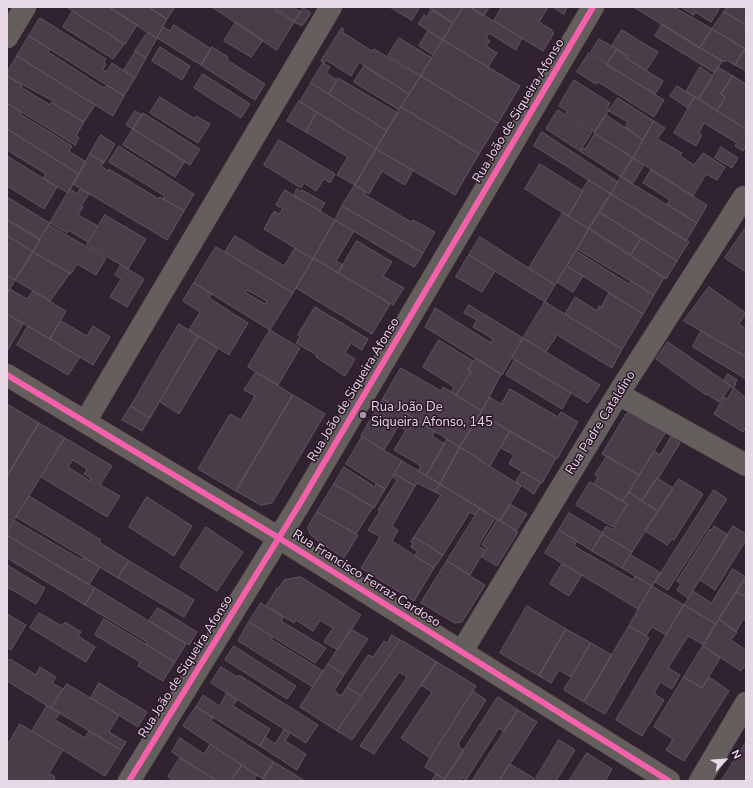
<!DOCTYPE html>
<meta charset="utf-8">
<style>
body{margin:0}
#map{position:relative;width:753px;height:788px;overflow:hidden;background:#30232f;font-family:"Nunito Sans",sans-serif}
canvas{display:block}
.frame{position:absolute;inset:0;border:8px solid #e7d8e6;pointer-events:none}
.north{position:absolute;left:705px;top:740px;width:40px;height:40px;-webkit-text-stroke:3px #2b1529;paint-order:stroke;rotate:64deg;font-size:11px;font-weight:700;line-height:16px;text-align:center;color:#e7d8e6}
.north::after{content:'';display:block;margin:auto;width:14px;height:18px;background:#e7d8e6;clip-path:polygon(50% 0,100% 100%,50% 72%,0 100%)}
</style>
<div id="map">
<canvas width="753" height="788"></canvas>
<div class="frame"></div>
<div class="north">N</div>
</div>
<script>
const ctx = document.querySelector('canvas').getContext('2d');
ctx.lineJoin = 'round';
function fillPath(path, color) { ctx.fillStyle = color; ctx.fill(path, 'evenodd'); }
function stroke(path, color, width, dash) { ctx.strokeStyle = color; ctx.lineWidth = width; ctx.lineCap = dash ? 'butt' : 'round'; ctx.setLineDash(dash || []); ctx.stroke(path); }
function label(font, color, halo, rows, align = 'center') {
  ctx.font = font + ' "Nunito Sans",sans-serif'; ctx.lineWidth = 3; ctx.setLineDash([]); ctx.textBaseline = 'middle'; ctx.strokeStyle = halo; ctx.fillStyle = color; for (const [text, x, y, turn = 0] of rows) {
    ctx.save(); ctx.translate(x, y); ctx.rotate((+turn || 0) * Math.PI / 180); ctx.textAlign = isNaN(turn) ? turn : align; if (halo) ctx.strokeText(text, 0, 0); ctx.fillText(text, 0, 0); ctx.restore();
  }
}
const building = new Path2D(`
 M67 7H109L137 25 125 44Z
 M109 7H149L167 19 157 38Z
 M149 7H175L167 19Z
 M212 7H273L277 10 276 11 294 22 277 50Z
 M279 7H293L301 12 295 21 277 10Z
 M390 7H420L412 20Z
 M428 7H463L453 23Z
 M463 7H470L522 38 516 50 489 33 486 38 490 41 486 46 497 53 488 67 443 40Z
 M470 7H489L484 16Z
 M502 7H548L539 22 552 30V32L554 33 543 51 494 21Z
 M553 7H567L564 14Z
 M634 7H674L712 29 700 48Z
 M681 7H716L719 9 711 22 695 12 694 15Z
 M727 7H746V25L724 12Z
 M303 8 311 13 302 26 294 22Z
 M433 10 453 23 443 40 418 24 424 15 427 17 430 11 432 12Z
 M73 11 124 44 113 59 63 27Z
 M724 12 746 25V49L712 29Z
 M40 18 106 59 104 62 106 64 103 69 106 72 112 63 135 78 124 96 29 36Z
 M236 22 263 40 251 57 224 41Z
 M662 24 722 61 715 73 655 36Z
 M174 25 211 49 201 65 157 38 163 27 170 31Z
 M342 28 344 30 342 32 372 51 374 49 407 69 408 68 421 76 409 94 359 62 351 76 326 60 324 63 321 61Z
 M712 29 745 49 735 65 726 60 724 62 700 48Z
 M622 30 658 52 646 71 626 58 628 56 612 46Z
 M428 31 443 40 433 55 419 46Z
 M148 32 157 38 146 58 135 51Z
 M29 36 50 49 48 52 104 88 107 85 124 96 113 116 17 56Z
 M399 38 432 58 421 76 388 56Z
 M599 39 617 49 608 63 591 52Z
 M443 40 520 86 498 123 421 76Z
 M160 47 190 66 182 80 152 61Z
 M212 47 228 57 227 60 265 84 255 100 201 65Z
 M617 49 628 56 626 58 663 81 655 94 607 65Z
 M745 49H746V71L735 65Z
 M136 51 146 58 135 78 124 70Z
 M589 53 664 100 654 117 598 82 596 84 577 72Z
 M17 56 95 105 84 122 54 104 55 102 7 76V73Z
 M323 63 330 67 326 73 337 80 329 94 311 83Z
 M364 66 409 94 399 110 354 82Z
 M700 67 713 76 699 99 686 92Z
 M718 67 733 76 721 94 725 97 717 111 699 99Z
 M203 74 250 104 241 118 194 88Z
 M7 76 22 85 21 87 50 105 51 102 84 122 76 136 79 138 75 145 7 103Z
 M421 76 498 123 479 154 401 107Z
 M733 76 746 84V129L717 111 725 97 721 94Z
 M338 78 398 113 387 131 329 94Z
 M574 80 610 103 607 109 609 110 595 132 566 113 567 111 559 106Z
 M311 83 387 131 376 149 300 102Z
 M677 86 695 97 688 108 670 96Z
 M160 97 195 119 196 116 210 124 198 143 150 113Z
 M695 97 746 129V146L743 151 735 146 737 143 704 123 699 133 702 135 696 146 674 133Z
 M618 98 654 121 643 140 625 127 628 122 609 111Z
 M299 101 317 112 306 132 287 121Z
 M7 103 21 112 20 114 72 146 69 151 86 162 79 174 7 129Z
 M401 107 479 154 455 195 376 149Z
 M558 110 592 132 580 151 546 129Z
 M135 111 142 115 133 129 126 125Z
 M317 112 376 149 355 185 337 175 348 157 306 132Z
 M143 113 200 149 190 165 133 129Z
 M606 115 643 140 633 158 594 133Z
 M654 121 665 128 657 139 682 153 680 156 694 165 703 153 725 167 717 180 706 174 693 196 633 158Z
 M7 129 79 174 68 193 43 178 46 174 7 150Z
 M133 129 185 161 175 177 123 145Z
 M542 132 618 182 611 194 534 146Z
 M595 134 633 158 621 177 580 151 582 148 585 149Z
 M101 135 115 144 104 163 90 154Z
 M279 140 335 174 330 183 324 179 316 191 304 183 301 188 264 165Z
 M119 146 194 194 184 211 163 199 165 196 109 162Z
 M721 147 738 158 732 168 715 158Z
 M376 149 413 170 405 185 382 171 369 194 355 185Z
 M90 154 104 162 101 166 108 171 109 169 159 199 160 197 184 211 167 240 73 184Z
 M7 156 57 187 44 209 7 186Z
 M633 158 644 165 633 183 621 176Z
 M540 164 583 191 568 216 525 189Z
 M651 170 707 205 697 223 667 204 670 200 643 183Z
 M621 177 697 223 686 241 611 194Z
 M589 180 611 194 589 229 568 216 583 191H582Z
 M355 185 365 192 364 194 411 222 413 220 435 232 423 253 342 206Z
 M70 189 77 194 80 189 89 194 81 206 83 207 78 215 98 226 88 242 68 230 67 233 50 223Z
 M297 189 301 192 302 190 325 203 320 211 294 196Z
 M285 190 335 220 313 259 264 229 274 211 279 214 283 209 276 205Z
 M611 194 689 242 677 261 599 212Z
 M7 197 50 223 40 239 7 219Z
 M342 206 423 253 418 262 414 267 335 220Z
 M599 212 641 238 631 255 589 228Z
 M563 213 589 229 555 285 529 268Z
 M105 215 146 239 128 269 87 245Z
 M7 220 40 240 33 252 7 235Z
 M335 220 354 231 336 261 343 265 338 273 314 258Z
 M49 225 106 258 96 275 77 264 71 274 33 252Z
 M746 227V272L725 258Z
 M589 229 664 278 654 295 577 249Z
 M7 235 33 252 15 280 7 275Z
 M235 236 284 266 295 248 313 259 293 293 225 252Z
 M480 237 555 285 545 302 469 255Z
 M641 238 677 261 666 279 631 255Z
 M357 241 392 262 383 276 404 288 393 305 338 273Z
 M216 247 293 293 270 330 194 283ZM247 290 267 301 265 304 246 293Z
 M576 251 629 284 631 281 654 295 643 314 567 266Z
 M33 252 70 273 50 301 15 280Z
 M469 255 495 271 482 292 456 277Z
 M314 258 390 304 372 334 296 288Z
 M121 265 144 279 127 307 110 297 121 279 115 275Z
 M567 266 583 276 573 292 557 282Z
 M7 275 15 280 7 294Z
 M194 283 212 294 209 298 248 323 229 355 189 330 200 312 183 301Z
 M709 287 746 313 739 324 746 329V357L684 321Z
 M10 289 27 299 33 291 66 311 50 339 7 314V294Z
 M609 293 643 314 622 349 565 314 575 297 597 311 599 306 601 307Z
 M545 302 622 349 612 368 557 335 546 352 523 338Z
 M469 305 523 338 502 375 425 327 435 308 491 343 493 339 473 327 477 320 464 313Z
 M315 307 368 339 362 350 351 343 345 353 355 359 345 376 316 357 317 355 296 343 300 337 298 335Z
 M7 314 23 324 7 351Z
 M61 321 87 336 93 326 110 337 93 365 50 339Z
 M179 324 198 336 150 418 131 406Z
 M28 326 80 357 68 375 17 345Z
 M270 330 300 348 278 385 248 367Z
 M701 331 746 357V379L693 347Z
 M198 336 218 348 179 414 160 402Z
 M523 338 600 385 588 403 512 358Z
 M439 340 473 361 468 370 471 372 456 395 451 392 454 387 423 367Z
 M668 342 731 386 719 402 707 394 706 395 656 359Z
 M476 358 501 374 482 411 456 395 471 372 468 370Z
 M515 360 571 393 562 409 506 375Z
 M401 368 441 391 443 387 482 411 460 447 383 399Z
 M256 372 293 395 236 491 198 469 230 414 241 420 255 396 244 390Z
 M728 374 737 380 735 383 736 384 733 388 724 381Z
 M734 388 746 398V427L743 432 714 414 724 397 727 399Z
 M510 389 558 417 561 412 578 422 557 459 480 414 489 397 501 404Z
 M293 395 325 414 272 503 261 505 236 491Z
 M383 399 406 413 384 450 361 436Z
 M7 404 39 423 7 477Z
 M131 406 150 418 142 431 122 420Z
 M406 413 435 432 432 436 445 444 426 476 418 471 421 466 394 450 406 430 399 426Z
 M633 413 666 432 639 475 602 454 626 414Z
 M480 414 510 431 490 466 460 447Z
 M39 423 65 438 7 531V476Z
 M510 431 556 458 542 483 509 464 514 455 501 448Z
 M362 437 402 461 385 489 346 464Z
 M671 437 680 443 659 477 657 478 642 501 629 492 654 451 660 455Z
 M65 438 112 466 100 485 120 496 107 517 41 477ZM73 460 87 469 84 474 91 478 90 481 68 467Z
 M447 439 460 447 440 484 426 476Z
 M460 447 521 486 500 521 440 484Z
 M607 456 639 475 623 501 594 484 598 477 595 475Z
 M402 461 440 484 435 492 417 483 415 486 395 474Z
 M344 467 375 487 376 484 385 489 374 508 334 484Z
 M522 472 541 482 534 494 516 482Z
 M395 474 415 486 392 526 398 530 392 541 434 568 414 601 361 568 380 537 368 530 380 511 378 510 397 480 393 477Z
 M657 478 673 488 659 511 642 501Z
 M679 479 703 494 674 540 672 539 667 545 645 531Z
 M590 482 627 504 613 527 576 505Z
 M334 484 373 507 356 534 317 512Z
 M440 484 480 508 475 515 470 512 443 555 414 537 441 495 435 492Z
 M714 490 727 499 668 590 655 582Z
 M629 492 658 512 632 552 602 534 606 526 613 530 628 504 623 501Z
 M29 496 101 540 99 542 129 561 118 578 16 517Z
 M147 497 192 526 174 556 129 527Z
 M510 504 527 514 516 531 500 521Z
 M480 508 495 518 478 546 485 550 470 575 447 561Z
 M317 512 358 535 344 558 318 541 310 534 308 527Z
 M569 513 603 533 592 551 559 530Z
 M498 519 518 532 497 566 482 557 487 549 482 545Z
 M15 521 82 560 84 557 100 567 89 585 7 535Z
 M714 526 728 535 688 598 677 590 681 584 677 581 710 529 712 530Z
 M733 526 746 534V540L715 590 700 580Z
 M206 527 243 552 217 591 180 567Z
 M559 530 577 541 574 546 633 580 635 576 652 586 638 609 545 553Z
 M602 534 632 552 622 568 592 551Z
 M7 535 95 588 85 605 7 558Z
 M414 537 443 555 434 568 415 556 417 551 411 547 413 543 411 542Z
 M631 555 661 573 652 586 622 568Z
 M129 561 194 600 184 617 118 578Z
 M447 561 485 585 462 622 455 623 421 603Z
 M562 564 582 575 569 596 550 584Z
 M7 565 45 588 36 604 7 587Z
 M733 569 746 577 716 624 684 605 693 591 711 603Z
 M301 577 361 615 338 650 324 642 333 628 320 620 313 631 296 620 294 623 266 606 277 588 278 589 284 580Z
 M746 577V597L736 592Z
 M652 586 684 605 666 635 652 627 646 636 629 626Z
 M95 588 186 644 175 662 146 644 147 642 85 605Z
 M736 592 746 597V621L743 619 736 632 719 619Z
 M261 603 283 617 281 621 326 648 315 663 249 622Z
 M684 605 716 624 704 645 688 636 668 668 680 675 672 689 660 682 654 694 664 700 642 736 616 720Z
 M527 606 566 629 539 676 500 653Z
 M158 608 197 632 189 645 149 621Z
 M39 613 62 626 65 622 81 632 78 636 95 647 86 662 30 628Z
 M7 614 26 625 11 650 7 647Z
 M104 619 175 662 163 681 138 666 140 662 95 635Z
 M719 619 737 632 731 640 746 650V664L741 671 703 646Z
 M249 622 273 637 271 639 323 671 313 687 238 641Z
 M629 626 649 638 605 714 584 702Z
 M351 629 368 639 344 675 328 664Z
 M566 629 591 643 571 677 559 670 551 683 539 676Z
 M392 635 400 640 361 696 347 687 368 655 373 657 384 641 387 643Z
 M401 640 437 662 374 754 360 746 407 677 399 672 352 740 337 731Z
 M591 643 612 655 584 702 564 690Z
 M234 646 296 686 287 699 225 660Z
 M703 646 720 658 702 688 684 677Z
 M7 659 9 660 10 659 36 675 40 667 56 677 52 683 63 689 51 708 7 681Z
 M437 662 476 686 430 758 401 738 432 692 421 685Z
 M328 664 344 675 334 691 341 696 347 687 361 696 337 731 300 707Z
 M221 667 237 677 239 675 318 725 306 743 211 683Z
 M684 677 702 688 709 677 729 691 684 761 666 750 673 739 654 727Z
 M99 683 147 712 138 727 91 698Z
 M67 684 119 715 109 732 126 742 121 750 51 708Z
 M473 691 486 700 458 744H459L458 746 464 750 445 779 425 767Z
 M227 693 237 700 233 706 270 729 260 746 196 707 203 695 219 706Z
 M498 697 518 710 504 732 499 728 466 780 462 777 460 781H447L445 779Z
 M47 706 60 713 55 720 85 738 89 731 121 750 105 776 32 731Z
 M196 707 213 717 211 721 274 762 263 779 183 726Z
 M518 710 537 722 499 781H472Z
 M20 724 63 750 49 773 55 777 53 781H10L7 779V741L9 742Z
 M284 730 290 733 285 741 306 754 297 770 260 746 265 737 275 744Z
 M180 738 204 754 210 744 242 765 231 781H217L172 752Z
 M559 740 575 750 556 781H540L536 778Z
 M746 742V781H724L722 780Z
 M587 753 612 769 605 781H569Z
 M180 758 217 781H174L168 777Z
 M274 762 305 781H267L263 779Z
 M510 764 535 779 534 781H499Z
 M242 765 257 775 254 780 256 781H231Z
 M436 774 445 779 447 781H432Z`);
fillPath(building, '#493d48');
stroke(building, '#60555f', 1);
const street = new Path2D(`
 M7 37 25 7
 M7 375 279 538 669 781
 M618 394 746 465
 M85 422 331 7
 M462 651 618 394 744 197
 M129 781 299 505 593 7
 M700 781 746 703`);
stroke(street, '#4c414b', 23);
stroke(street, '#645e5c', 22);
stroke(new Path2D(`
 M7 375 279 538 669 781
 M129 781 299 505 593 7`), '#f560ab', 6);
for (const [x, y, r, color] of [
 [363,415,4,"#a799a6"]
]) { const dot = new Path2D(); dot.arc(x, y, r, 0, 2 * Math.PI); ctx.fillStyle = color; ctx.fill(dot); stroke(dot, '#2b1529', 1.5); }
label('13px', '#e7d8e6', '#2b1529', [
 ["Rua João de Siqueira Afonso",519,111,-59],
 ["Rua João de Siqueira Afonso",354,390,-59],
 ["Rua Padre Cataldino",601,423,-58],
 ["Rua Francisco Ferraz Cardoso",366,579,32],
 ["Rua João de Siqueira Afonso",186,667,-58]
]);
label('13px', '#e7d8e6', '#2b1529', [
 ["Rua João De",371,408],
 ["Siqueira Afonso, 145",371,423]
], 'left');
</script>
